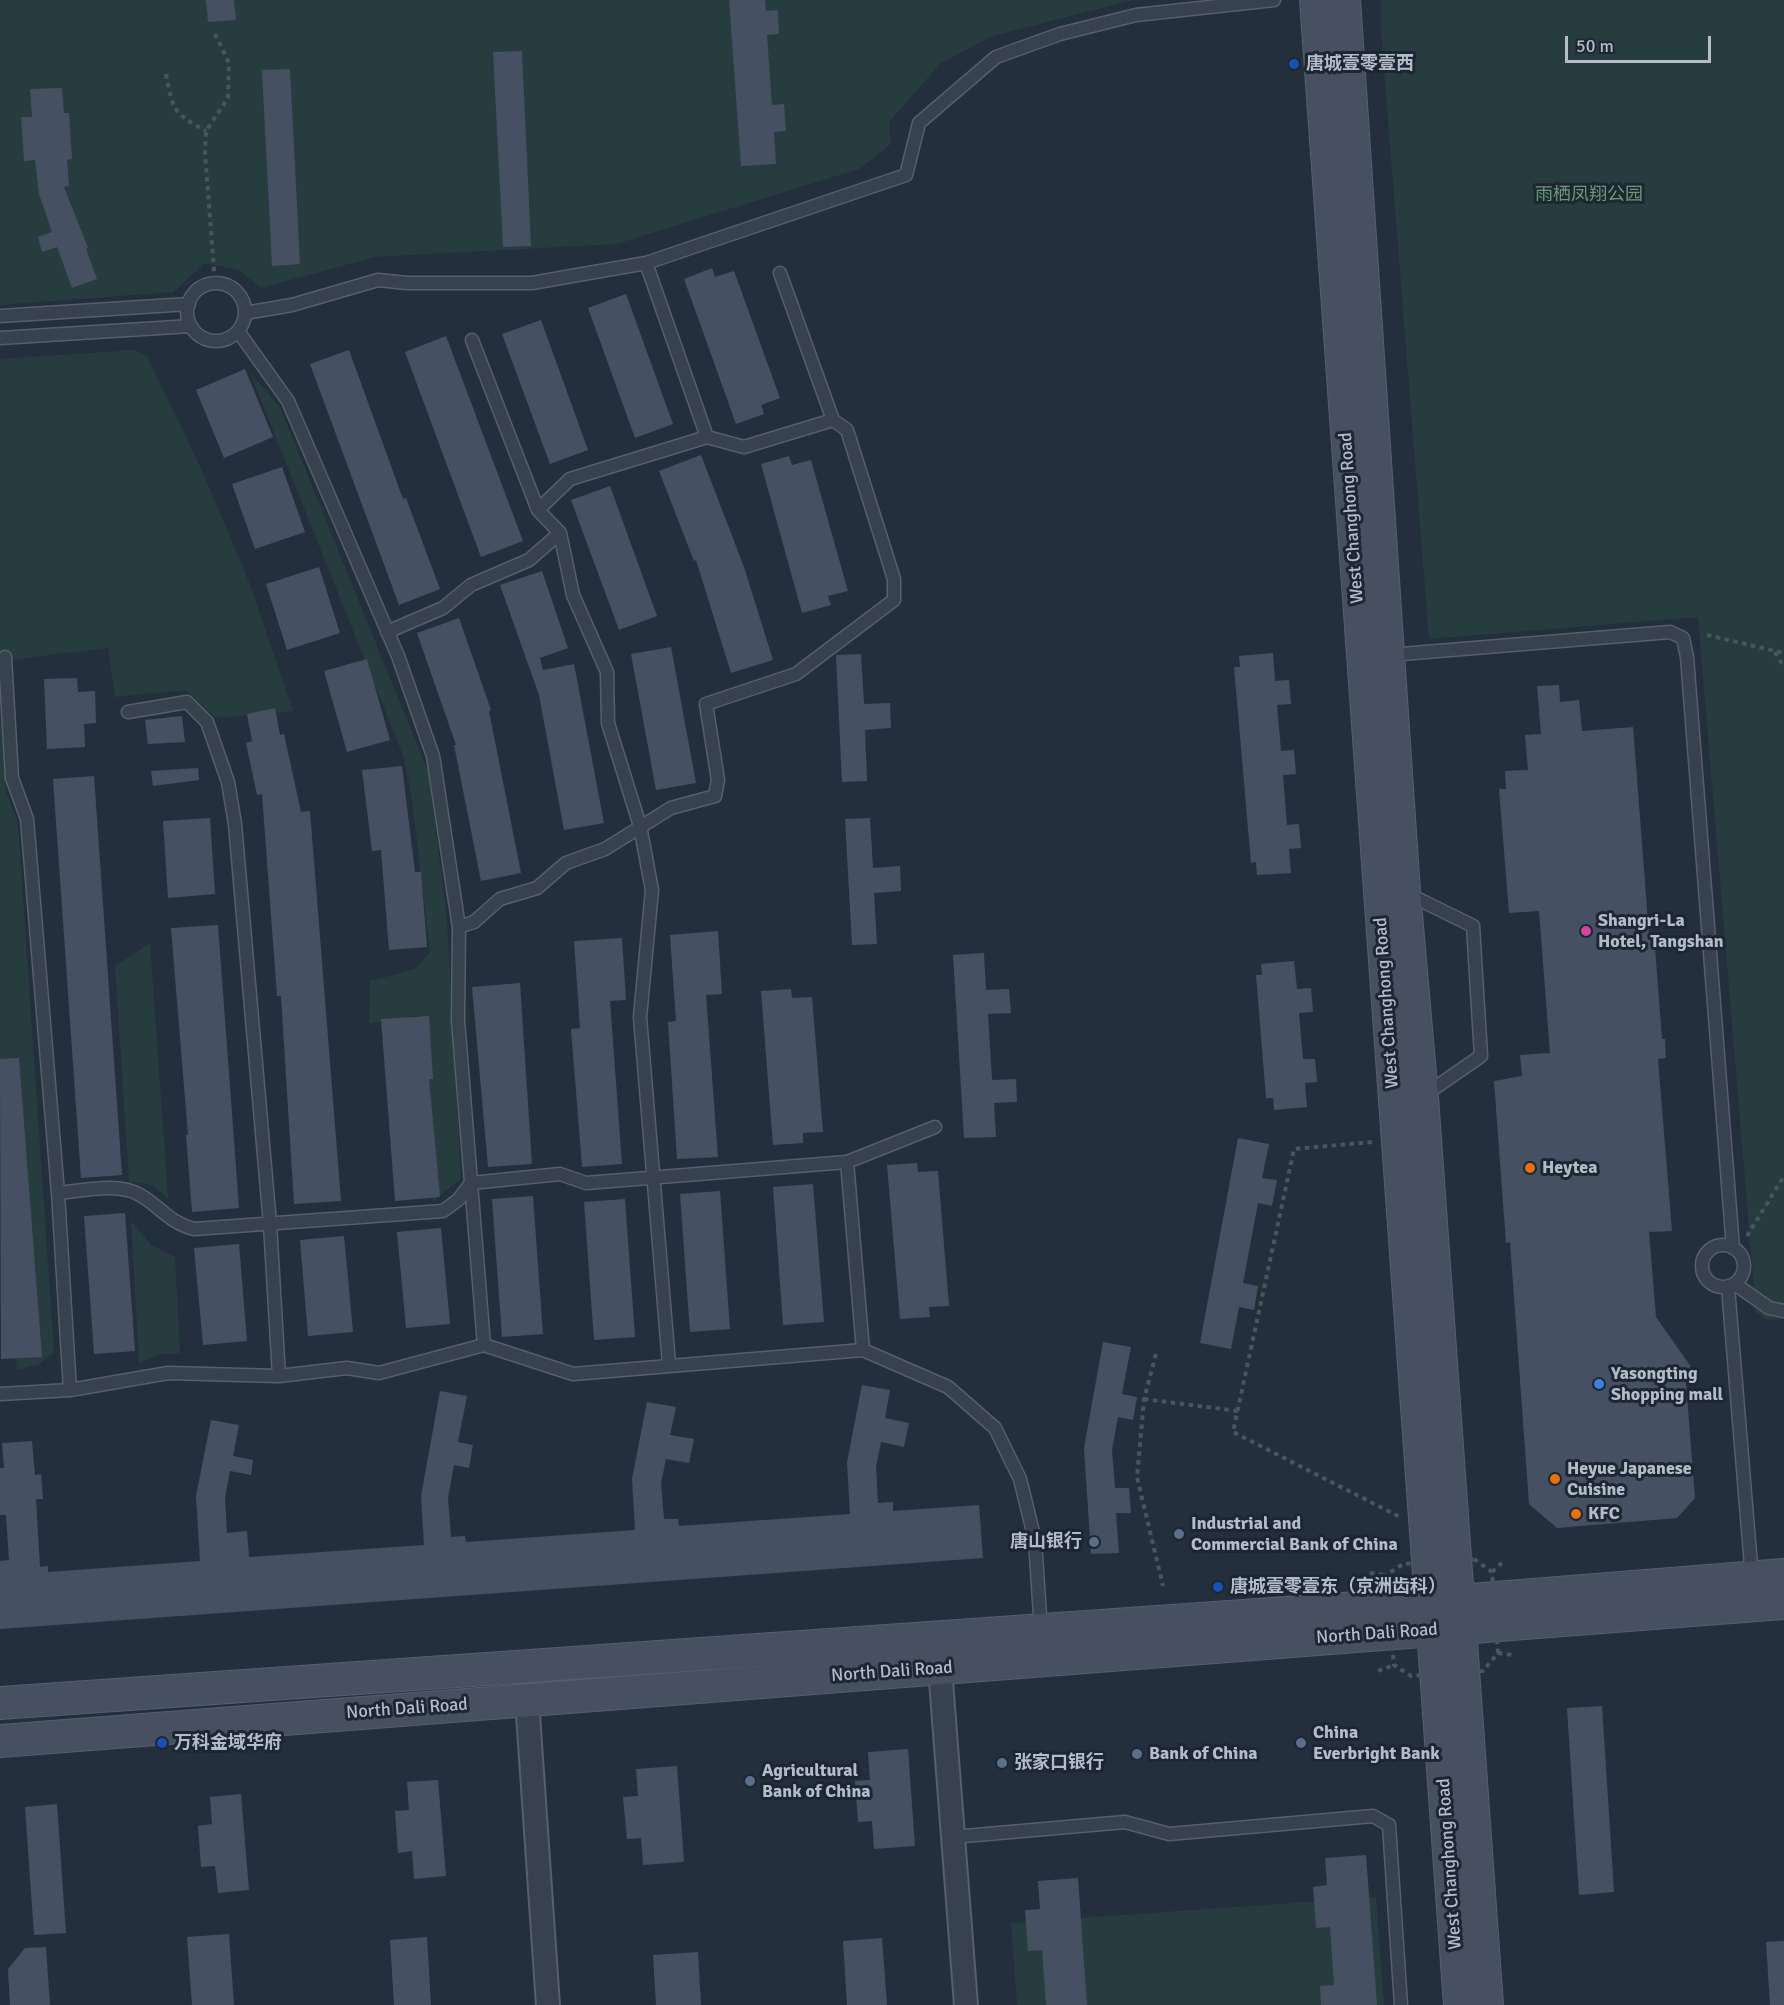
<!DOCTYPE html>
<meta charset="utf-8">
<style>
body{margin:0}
#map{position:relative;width:1784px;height:2005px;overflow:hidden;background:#242f3e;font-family:Signika,sans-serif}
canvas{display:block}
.scale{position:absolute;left:1565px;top:36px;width:146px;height:27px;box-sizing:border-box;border:3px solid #b4bcc9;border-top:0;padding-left:8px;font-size:18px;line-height:21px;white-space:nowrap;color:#b4bcc9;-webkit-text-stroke:4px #1d2633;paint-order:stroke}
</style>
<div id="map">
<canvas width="1784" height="2005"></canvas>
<div class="scale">50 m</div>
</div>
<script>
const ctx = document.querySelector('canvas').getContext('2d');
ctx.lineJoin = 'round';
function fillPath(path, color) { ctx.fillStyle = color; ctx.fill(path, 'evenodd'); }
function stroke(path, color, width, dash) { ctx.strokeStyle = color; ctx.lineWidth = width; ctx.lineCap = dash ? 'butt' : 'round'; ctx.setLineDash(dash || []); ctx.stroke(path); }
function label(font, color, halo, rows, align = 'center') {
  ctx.font = font + ' Signika,"Noto Sans SC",sans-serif'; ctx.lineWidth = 6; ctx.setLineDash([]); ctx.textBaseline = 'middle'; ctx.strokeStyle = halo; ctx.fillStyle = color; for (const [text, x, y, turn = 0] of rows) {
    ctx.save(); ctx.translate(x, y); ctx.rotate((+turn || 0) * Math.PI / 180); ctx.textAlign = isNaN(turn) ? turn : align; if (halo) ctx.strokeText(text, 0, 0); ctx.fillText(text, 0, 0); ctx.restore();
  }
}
fillPath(new Path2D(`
 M0 0H1133L993 36 941 63 889 122 891 144 859 169 616 244 375 257 261 288 239 270 205 263 173 292 0 305Z
 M1381 0H1784V1319L1767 1320 1756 1312 1698 617 1429 639 1381 31Z
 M134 350 147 356 204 475 251 587 293 711 216 718 186 690 115 697 108 648 0 661V359Z
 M250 373 280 407 429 774 447 919 461 1179 433 1201 420 1015 369 1024 370 981 415 969 430 952 412 799 404 758Z
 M0 707 6 792 18 823 54 1352 38 1365 17 1370 0 1147Z
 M150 943 168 1198 150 1184 129 1182 115 966Z
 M131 1221 151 1245 175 1257 180 1353 160 1354 139 1363Z
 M1376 1897 1384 2005H1017L1011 1923Z`), '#263c3f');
fillPath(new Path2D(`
 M206 0H234L236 20 208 22Z
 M729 0H765L766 11 778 10 779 34 767 35 772 105 784 104 786 131 774 132 776 164 741 166Z
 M522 51 531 246 503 247 493 52Z
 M290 69 300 264 272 266 262 70Z
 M62 88 64 113H69L72 159 67 160 69 186 64 187 88 248 86 249 97 279 72 288 57 247 42 252 38 237 52 232 39 194 35 160 24 161 21 117H32L30 89Z
 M712 268 715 277 734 271 780 398 761 405 764 414 736 424 684 279Z
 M626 294 673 424 635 438 588 308Z
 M541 320 588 450 550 464 502 334Z
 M446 336 523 541 481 557 405 352Z
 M349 350 403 499 406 498 440 589 399 605 310 364Z
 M245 369 273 437 224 458 196 390Z
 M701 455 744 567 773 660 731 673 696 560 694 561 659 471Z
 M789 456 792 465 811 460 848 591 828 596 831 605 802 613 761 464Z
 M282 467 305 532 255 549 232 484Z
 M610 486 657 616 619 630 571 500Z
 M319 567 340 633 287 650 266 584Z
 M542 571 568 648 540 658 543 670 574 664 604 823 564 830 539 695 500 585Z
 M459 618 491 710 489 711 521 873 481 881 454 745H456L417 633Z
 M671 647 696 783 656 790 631 654Z
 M1273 653 1275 681 1289 680 1291 704 1277 705 1281 751 1294 750 1296 774 1283 775 1287 825 1299 824 1301 848 1289 849 1291 873 1257 875 1256 862 1251 863 1234 667H1240L1239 656Z
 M861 654 864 704 890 703 891 728 865 730 867 781 842 782 836 655Z
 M367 659 390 740 347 752 324 671Z
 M77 678 78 692 95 691 96 723 84 724 85 747 47 749 44 679Z
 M1559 685 1560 702 1579 700 1582 731 1633 727 1649 935H1654L1662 1039H1665L1666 1058 1658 1059 1672 1231 1649 1232 1656 1317 1691 1367 1685 1371 1695 1498 1677 1518 1557 1528 1529 1504 1510 1242 1506 1243 1494 1081 1522 1076 1520 1055 1550 1053 1539 911 1509 913 1499 789H1506L1505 771 1528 770 1525 735 1541 734 1537 686Z
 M275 708 280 735 284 734 301 812 310 811 341 1201 294 1204 281 996H277L262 794 257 795 246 743 252 741 247 714Z
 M182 716 185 742 148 744 145 720Z
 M402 766 415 872H421L427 947 389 950 381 850 372 851 362 770Z
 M198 768 199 780 153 786 151 771Z
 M94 776 122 1175 81 1178 53 779Z
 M210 818 215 894 168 898 163 821Z
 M870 818 873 868 900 866 901 891 874 893 877 944 852 945 845 819Z
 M218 925 239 1208 192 1212 186 1135H188L171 928Z
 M718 931 722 994 706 995 718 1157 677 1159 668 1022 676 1021 670 935Z
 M622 938 626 1000 610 1001 622 1164 582 1167 571 1029 580 1028 574 941Z
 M984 953 986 990 1009 989 1011 1013 988 1014 992 1080 1016 1079 1017 1102 994 1103 996 1137 964 1138 953 955Z
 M1294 961 1297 989 1311 988 1313 1012 1299 1013 1303 1059H1315L1317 1082 1305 1083 1307 1107 1274 1110 1273 1098H1266L1256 975H1262L1261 964Z
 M520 983 532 1164 488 1167 472 987Z
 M791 989 792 998 812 997 823 1132 803 1133V1143L773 1145 761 991Z
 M429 1016 433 1079H429L440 1197 395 1201 381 1019Z
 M19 1058 42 1357 1 1359 0 1059Z
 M1238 1138 1269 1144 1262 1178 1277 1180 1272 1206 1258 1203 1243 1283 1258 1286 1254 1310 1239 1307 1231 1349 1200 1343Z
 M917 1163 918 1172 938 1171 949 1306 929 1307 930 1317 900 1319 887 1165Z
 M813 1184 824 1322 783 1325 773 1187Z
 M720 1191 730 1329 690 1332 680 1194Z
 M533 1196 543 1334 502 1337 492 1199Z
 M625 1199 635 1337 594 1340 584 1202Z
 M125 1213 135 1351 94 1354 84 1216Z
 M441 1228 450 1324 406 1328 397 1232Z
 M344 1236 353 1332 308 1336 300 1240Z
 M239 1244 247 1341 203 1345 194 1248Z
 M1103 1342 1131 1347 1122 1394 1137 1397 1133 1420 1118 1417 1112 1450 1115 1488H1129L1131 1513H1116L1119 1553 1091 1554 1084 1448Z
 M862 1385 890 1390 885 1418 909 1423 904 1447 881 1442 876 1467 878 1503 893 1502V1511L979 1505 983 1558 0 1629V1561L9 1560 6 1515H0V1468H4L2 1443 32 1441 35 1475 41 1474 43 1499H36L40 1567 48 1566V1572L200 1561 196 1496 211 1420 239 1425 233 1456 253 1460 251 1475 230 1471 225 1498 227 1533 247 1531 249 1557 424 1545 421 1496 440 1391 467 1396 458 1442 473 1445 469 1468 454 1465 448 1498 451 1537 465 1536 466 1542 635 1530 632 1479 647 1402 676 1407 670 1435 694 1439 689 1463 666 1459 661 1483 664 1519H678L679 1526 850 1514 847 1462Z
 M1602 1706 1614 1892 1579 1895 1567 1708Z
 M908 1749 915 1846 874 1849 872 1821 858 1822 855 1781 870 1780 868 1752Z
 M677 1766 684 1862 643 1865 641 1838 627 1839 623 1797 638 1796 636 1769Z
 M438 1780 446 1876 414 1879 412 1851 398 1853 395 1811 409 1810 407 1782Z
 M241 1794 249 1890 218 1893 215 1866 201 1867 198 1826 212 1824 210 1797Z
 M57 1804 66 1933 34 1935 25 1807Z
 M1366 1855 1377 2005H1321L1320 1986 1334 1985 1330 1927 1316 1928 1313 1887 1327 1885 1325 1858Z
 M1078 1878 1087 2005H1046L1042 1950 1028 1951 1025 1910 1040 1909 1038 1881Z
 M229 1934 234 2005H192L187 1937Z
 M427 1937 431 2005H394L390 1940Z
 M882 1938 887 2005H847L843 1941Z
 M1784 1941V2005H1770L1766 1942Z
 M46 1947 50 2005H10L8 1969 25 1948Z
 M698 1952 701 2005H656L653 1955Z`), '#455162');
const service = new Path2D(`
 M646 263 707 437
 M187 312a29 29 0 1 1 58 0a29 29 0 1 1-58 0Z
 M245 313 292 305 378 280 407 283H532L646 263 906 175 919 123 996 57 1060 34 1136 15 1274 0
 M0 316 189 304
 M238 331 288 401 398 656 433 756 459 927 458 1020 484 1345
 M0 338 191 326
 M472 340 538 510 560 533 573 595 607 672 608 723 640 826 652 890 640 1017 669 1364
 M538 510 570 479 707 437 744 447 833 420
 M387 632 443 608 471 585 529 560 560 533
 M1389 655 1670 632 1683 638 1687 657 1733 1248
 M5 657 12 778 27 819 58 1193 70 1390
 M128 712 187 702 207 722 228 782 235 824 270 1224 279 1376
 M1408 894 1473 926 1481 1056 1423 1096
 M459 927 474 922 500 899 537 888 566 863 605 849 671 808 715 796 718 780 706 704 796 674 894 600V579L847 430 833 420 780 273
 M847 1162 863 1350
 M58 1193C82 1191 118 1182 140 1195 161 1207 168 1222 194 1229L443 1211 458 1200 471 1183 560 1174 586 1183 847 1162 935 1127
 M1702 1266a21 21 0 1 1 42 0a21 21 0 1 1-42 0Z
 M1735 1284 1769 1308 1784 1311
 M1728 1287 1752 1578
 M0 1394 70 1390 168 1373 279 1376 347 1368 379 1373 484 1345 573 1374 863 1350 948 1387 995 1428 1020 1479 1035 1540 1041 1631
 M953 1837 1125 1822 1169 1834 1373 1816 1389 1825 1401 2005`);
const minor = new Path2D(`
 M940 1668 966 2005
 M527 1700 548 2005`);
const secondary = new Path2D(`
 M1316 0 1460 2005
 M1344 0 1404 892 1422 1097 1487 2005
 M0 1703 1458 1601 1784 1575
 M0 1741 1784 1603`);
stroke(service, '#565f6c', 15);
stroke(minor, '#565f6c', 26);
stroke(secondary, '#565f6c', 34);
stroke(new Path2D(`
 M215 34 229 63 228 98 206 131 205 153 215 283
 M166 74C173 111 173 113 206 131
 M1707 635 1784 653
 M1775 652 1784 667
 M1372 1142 1294 1149 1233 1432 1400 1517
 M1747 1236 1784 1176
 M1156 1354 1144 1399 1137 1477 1163 1586
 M1144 1399 1238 1411
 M1474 1559 1492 1572 1498 1653 1483 1671 1411 1676 1394 1665 1386 1575 1403 1564Z
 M1492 1572 1505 1560
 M1370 1573 1386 1575
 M1498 1653 1513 1655
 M1378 1671 1394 1665`), '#44595c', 4, [4.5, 4.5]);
stroke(service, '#38414e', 12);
stroke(minor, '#38414e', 22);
stroke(secondary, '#465061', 32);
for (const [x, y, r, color] of [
 [1294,64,6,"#1a4fb4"],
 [1586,931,6,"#d1479c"],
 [1530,1168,6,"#e8710a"],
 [1599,1384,6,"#3f7fe0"],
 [1555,1479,6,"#e8710a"],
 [1576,1514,6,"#e8710a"],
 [1179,1534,6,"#5c6f8a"],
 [1094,1542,6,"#5c6f8a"],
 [1218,1587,6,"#1a4fb4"],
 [162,1743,6,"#1a4fb4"],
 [1301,1743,6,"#5c6f8a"],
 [1137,1754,6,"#5c6f8a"],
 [1002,1763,6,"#5c6f8a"],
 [750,1781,6,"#5c6f8a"]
]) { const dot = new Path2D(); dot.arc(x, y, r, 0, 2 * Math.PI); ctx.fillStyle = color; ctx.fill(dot); stroke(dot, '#1d2633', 2); }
label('bold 18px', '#b4bcc9', '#1d2633', [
 ["唐城壹零壹西",1306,64],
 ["Shangri-La",1598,921],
 ["Hotel, Tangshan",1598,942],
 ["Heytea",1542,1168],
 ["Yasongting",1611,1374],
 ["Shopping mall",1611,1395],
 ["Heyue Japanese",1567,1469],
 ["Cuisine",1567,1490],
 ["KFC",1588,1514],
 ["Industrial and",1191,1524],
 ["Commercial Bank of China",1191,1545],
 ["唐山银行",1082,1542,"right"],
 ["唐城壹零壹东（京洲齿科）",1230,1587],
 ["China",1313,1733],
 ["Everbright Bank",1313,1754],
 ["万科金域华府",174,1743],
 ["Bank of China",1149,1754],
 ["张家口银行",1014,1763],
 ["Agricultural",762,1771],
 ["Bank of China",762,1792]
], 'left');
label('18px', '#6b9a76', '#1d2633', [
 ["雨栖凤翔公园",1589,195]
]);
label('18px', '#b4bcc9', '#1d2633', [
 ["West Changhong Road",1352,518,-94],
 ["West Changhong Road",1387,1003,-94],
 ["North Dali Road",1377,1634,-4],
 ["North Dali Road",892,1672,-4],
 ["North Dali Road",407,1709,-4],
 ["West Changhong Road",1450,1864,-94]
]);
</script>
